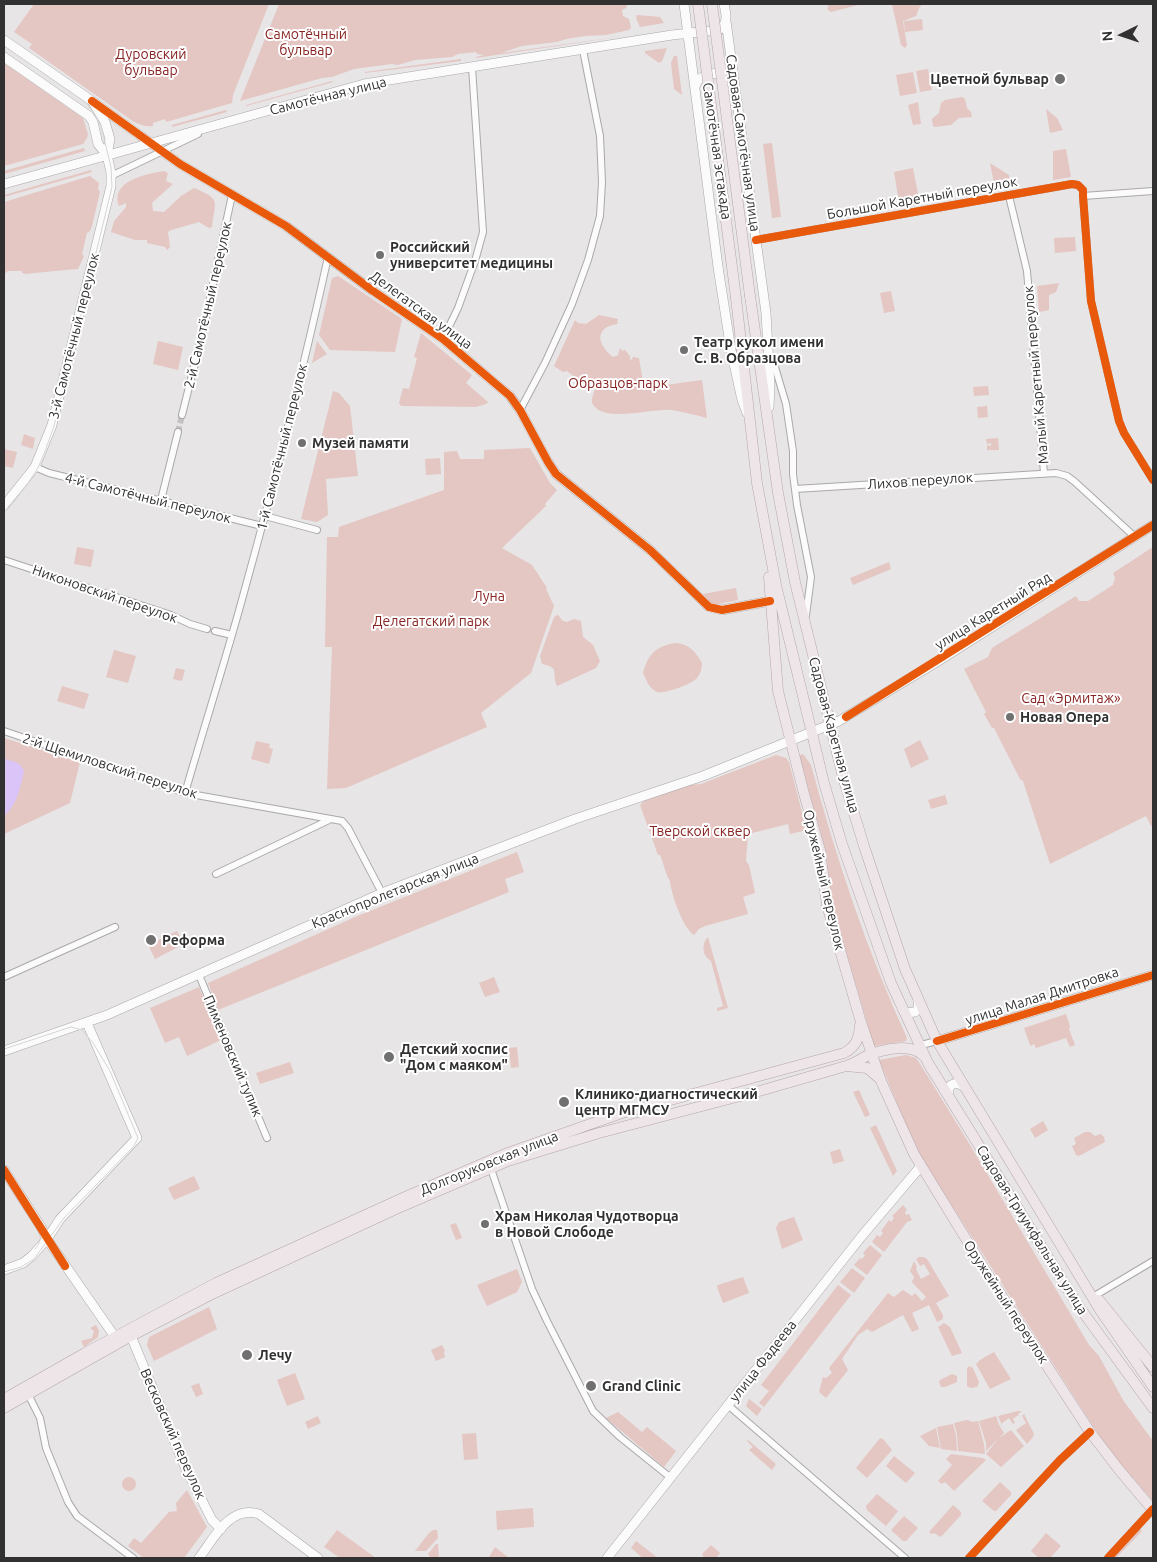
<!DOCTYPE html>
<meta charset="utf-8">
<style>
body{margin:0}
#map{position:relative;width:1157px;height:1562px;overflow:hidden;background:#e7e5e6;font-family:Ubuntu,sans-serif}
canvas{display:block}
.frame{position:absolute;inset:0;border:5px solid #323132;pointer-events:none}
.north{position:absolute;left:1097px;top:10px;width:50px;height:50px;-webkit-text-stroke:4px #fff;paint-order:stroke;rotate:266deg;font-size:14px;font-weight:700;line-height:20px;text-align:center;color:#323132}
.north::after{content:'';display:block;margin:auto;width:18px;height:22px;background:#323132;clip-path:polygon(50% 0,100% 100%,50% 72%,0 100%)}
</style>
<div id="map">
<canvas width="1157" height="1562"></canvas>
<div class="frame"></div>
<div class="north">N</div>
</div>
<script>
const ctx = document.querySelector('canvas').getContext('2d');
ctx.lineJoin = 'round';
function fillPath(path, color) { ctx.fillStyle = color; ctx.fill(path, 'evenodd'); }
function stroke(path, color, width, dash) { ctx.strokeStyle = color; ctx.lineWidth = width; ctx.lineCap = dash ? 'butt' : 'round'; ctx.setLineDash(dash || []); ctx.stroke(path); }
function label(font, color, halo, rows, align = 'center') {
  ctx.font = font + ' Ubuntu,sans-serif'; ctx.lineWidth = 4; ctx.setLineDash([]); ctx.textBaseline = 'middle'; ctx.strokeStyle = halo; ctx.fillStyle = color; for (const [text, x, y, turn = 0] of rows) {
    ctx.save(); ctx.translate(x, y); ctx.rotate((+turn || 0) * Math.PI / 180); ctx.textAlign = isNaN(turn) ? turn : align; if (halo) ctx.strokeText(text, 0, 0); ctx.fillText(text, 0, 0); ctx.restore();
  }
}
fillPath(new Path2D(`
 M34 4H269L233 95 232 103 166 122 165 119 153 123V126C146 127 141 125 134 122L29 48 32 44 14 32Z
 M279 4H627L626 8 622 10 623 16 629 19 631 28 629 30 606 35 585 36 566 39 557 42 522 46 501 53 624 36 476 58V57L484 55 477 54 476 52 458 54 452 57 415 60 398 65 392 64 354 69 332 77 322 78 240 101Z
 M829 4H862L831 12 827 9Z
 M892 4H922L919 8 916 16 903 21 907 45 905 48 901 45Z
 M637 15 660 17 664 23 640 27 636 18Z
 M922 19 923 30 905 32 904 21Z
 M667 48 662 61 659 63 645 53V51Z
 M674 56H677L682 95 674 89 671 63Z
 M461 59V61L365 73V72Z
 M4 63 83 118 88 134 87 138 83 144 4 166Z
 M928 69 932 90 920 92 916 71Z
 M913 72 917 93 900 96 896 75Z
 M332 81 333 82 246 106V105Z
 M962 97 965 99 967 108 971 112 972 117 959 118 951 125 935 127 933 126 932 119 939 113 941 103 945 100Z
 M918 102 921 124 913 125 908 105Z
 M1046 109 1057 118 1063 130 1050 133Z
 M226 110 227 112 172 127V125Z
 M772 143 781 217 772 218 763 144Z
 M84 148 85 151 4 174V171Z
 M1066 149 1071 177 1053 180V151Z
 M990 163 1009 175 1010 186 995 189Z
 M913 168 920 204 900 208 894 172Z
 M91 170 92 172 4 197V195Z
 M164 171 168 173 166 181 173 184 155 200 152 203 153 211 164 212 181 196 194 188C222 200 215 200 212 227L209 228 199 222 171 230 168 232 170 247 167 250 165 247 147 243V240H135L111 232 114 221 126 207V203L119 206C110 180 148 174 164 171Z
 M90 176 99 183 98 189 100 192 92 226 90 231 87 233 82 254 84 256 78 269C61 270 44 272 26 274L22 273V271H8L4 274V202Z
 M1075 237 1076 251 1055 253 1054 238Z
 M338 276 402 319 395 352 330 350 319 335 332 278Z
 M1059 283 1056 292 1049 295V310L1039 312 1037 286Z
 M891 291 895 311 884 313 880 293Z
 M599 315 618 319 617 323 619 324C614 324 612 325 607 327 593 336 604 350 613 357L618 355 620 348 622 351 625 350 630 356V360L632 359 633 357 639 358 644 388 702 380 707 418C696 415 684 412 672 410 654 408 608 422 595 407 589 402 593 396 595 389L582 386 576 378 567 371 563 372 554 366 575 320 578 323 586 324Z
 M421 333 472 375 466 383 488 402 486 404 476 407 401 406 399 403 403 388 409 389 417 358 414 357Z
 M158 341 183 347 178 370 153 364Z
 M317 341 327 354 312 363Z
 M988 386 989 395 974 396 973 387Z
 M333 391 339 393 350 406 358 476 326 479 328 515 317 522 301 519Z
 M987 406 988 417 978 418 977 407Z
 M24 434 35 438 33 449 21 445Z
 M998 438 999 450H987V445L991 446V443L987 444 986 439Z
 M530 448 550 483 557 490 545 504 546 506 502 548 532 565 547 588 546 589 554 606 531 673 481 713 487 727 346 788 327 789 332 647H325L327 537H338L339 527 444 490V452L457 451 460 459H484V450Z
 M4 449 17 452 13 468 4 466Z
 M440 458 441 474 426 475 425 459Z
 M77 547 94 550 91 567 74 564Z
 M1153 547V826H1151L1146 816 1050 864 1023 781 1020 779 994 728H992L984 714 986 712 964 669 988 657 992 648 1076 596 1079 601H1088L1113 585 1115 578 1113 573Z
 M889 562 891 569 853 585 850 578Z
 M736 588 738 600 713 605 703 594Z
 M558 615 563 621 567 622 574 619 581 621 583 637 593 645 600 661 596 668 557 686C551 672 561 668 542 664L540 656 553 620 555 616Z
 M676 643C689 644 696 652 702 663 702 668 701 673 697 678 692 684 665 694 657 692 649 689 646 679 643 673 648 654 656 646 676 643Z
 M114 650 136 656 128 683 106 677Z
 M176 668 185 670 182 681 173 679Z
 M62 686 89 694 84 709 57 701Z
 M4 738 80 762 70 803 4 834Z
 M920 740 929 759 911 768 904 749Z
 M256 741 270 744 269 748 273 749 269 764 251 759Z
 M802 754 804 755 811 765C836 858 867 951 907 1038L906 1041 874 1046 832 904 826 851 799 756Z
 M776 755 786 758 789 762 806 828 803 831 790 834 788 824 748 834 746 861 749 865 755 893 743 897 748 914 705 926 699 929 694 935C683 928 671 894 670 881 665 873 664 864 660 855H658L640 805 644 801 688 785 701 784Z
 M945 795 948 804 931 809 928 800Z
 M517 852 524 872 505 879 509 892 218 1010 208 983 355 917Z
 M177 931 184 944 155 959 148 945Z
 M708 937 728 1008 717 1011V1008L723 1006 711 961C702 956 701 944 708 937Z
 M494 977 500 992 485 997 479 983Z
 M199 987 221 1040 187 1056 179 1037 165 1043 150 1008Z
 M1066 1014 1070 1026 1069 1029 1075 1045 1070 1047 1066 1038 1036 1048 1034 1044 1031 1046 1030 1045 1024 1028Z
 M517 1047 519 1067 511 1068 509 1048Z
 M906 1055 916 1058 922 1067 970 1145 1089 1345 1099 1356 1123 1400 1153 1441V1501L1113 1455 1100 1437 924 1162 908 1129 879 1060Z
 M290 1062 294 1073 260 1084 256 1073Z
 M859 1090 870 1115 865 1117 853 1092Z
 M1043 1121 1048 1130 1035 1138 1030 1129Z
 M876 1125 897 1171 893 1176 870 1128Z
 M1085 1132H1090L1095 1136 1101 1134 1104 1137 1105 1142 1079 1156 1076 1155 1072 1146 1076 1144 1074 1138Z
 M840 1149 844 1161 833 1164 830 1152Z
 M194 1176 200 1189 174 1200 168 1188Z
 M903 1205 907 1210 905 1212 906 1215 909 1214 912 1220 907 1222 884 1252 872 1242 877 1235 880 1237 883 1233 881 1231 889 1220 891 1222 894 1218 892 1216Z
 M794 1217 803 1240 782 1249 776 1228 779 1222Z
 M456 1223 462 1238 456 1240 450 1225Z
 M870 1245 882 1255 867 1275 854 1265 860 1258 862 1259 865 1255 863 1253Z
 M919 1257H924L927 1259 949 1296 936 1303 943 1315V1319L937 1322 929 1305 912 1313 919 1329 912 1332 903 1315 872 1332 867 1329 858 1335 842 1359 848 1370 826 1398 819 1392 823 1377 826 1378 832 1373 829 1368 888 1293 894 1297 903 1290 912 1296 915 1293 922 1301 926 1297 912 1282 914 1277 910 1271 914 1261 917 1267 916 1269 921 1279 930 1274 924 1264 920 1266 916 1259Z
 M852 1268 865 1278 854 1293 840 1282Z
 M517 1269 522 1282 517 1292 487 1306 477 1285Z
 M743 1277 749 1293 723 1303 717 1287 718 1285Z
 M838 1285 851 1295 764 1407 759 1403 769 1391 761 1385Z
 M209 1307 217 1329 154 1361 147 1345 149 1337Z
 M944 1323 950 1327 962 1353 952 1356 938 1327Z
 M96 1325 99 1331 98 1337 84 1347 81 1341 92 1338 94 1331 90 1328Z
 M442 1345 445 1351 444 1352 445 1357 436 1361 431 1350Z
 M994 1352 1011 1379 990 1389 976 1364 980 1360Z
 M969 1366 973 1368 979 1382 977 1387 971 1388 967 1386V1369Z
 M295 1373 305 1399 287 1406 277 1380Z
 M952 1374 957 1376V1382L945 1387H941L939 1382 940 1380Z
 M199 1383 203 1394 196 1397 191 1386Z
 M749 1399 762 1409 757 1416 746 1406Z
 M1018 1411H1022L1018 1414 1020 1417 1018 1415 1013 1419 1015 1423 1013 1424 1009 1418 1001 1424 1004 1430 998 1416Z
 M618 1412 642 1432 647 1427 676 1451 664 1467 606 1418Z
 M1024 1414 1034 1434 1033 1437 1027 1444 1016 1430 1026 1423 1022 1416Z
 M318 1416 321 1423 308 1429 305 1422Z
 M996 1416 999 1425 1004 1433 986 1451V1443L979 1421Z
 M967 1420 973 1422 978 1421 984 1444 985 1454 958 1451 957 1434 954 1423Z
 M953 1424 956 1435 957 1451 941 1449 937 1427Z
 M936 1428 940 1448 929 1446 920 1436Z
 M1011 1430 1024 1446 1001 1467 986 1454 999 1438Z
 M476 1433 478 1459 464 1460 462 1434Z
 M880 1438 883 1439 892 1450 867 1478 856 1468Z
 M748 1440 776 1464 772 1470 749 1450 753 1447 747 1441Z
 M951 1454 983 1458 986 1460 954 1491 945 1482 942 1484 938 1481 952 1465 946 1459Z
 M894 1456 915 1473 906 1483 886 1466Z
 M122 1484a7 7 0 1 1 14 0a7 7 0 1 1-14 0Z
 M1000 1482 1011 1492V1495L996 1511H994L982 1501Z
 M187 1490 207 1527 184 1558H144L128 1546 134 1538 141 1543 169 1512 177 1511 176 1503Z
 M877 1494 898 1511 886 1526 867 1510 866 1506Z
 M953 1505 961 1512V1515L941 1537 934 1533 932 1534 929 1532Z
 M533 1508 534 1527 497 1530 496 1511Z
 M904 1516 918 1528 906 1541H903L891 1530Z
 M1139 1528 1142 1531 1116 1558H1113Z
 M337 1530 376 1558H340L324 1547Z
 M433 1530H437L438 1538 426 1551H415L429 1533Z
 M1046 1533 1061 1546 1050 1558H1039L1031 1551Z
 M636 1541 658 1558H643L631 1548Z
 M436 1544H438L439 1558H431L428 1554Z
 M711 1545 720 1553 716 1558H704L702 1554Z
 M495 1547 509 1558 489 1557Z`), '#e4c6c2');
fillPath(new Path2D(`
 M4 759C12 761 22 762 24 772 20 787 17 806 4 816Z`), '#dbc4f7');
stroke(new Path2D(`
 M178 432 182 415`), '#c3c1c2', 6, [6, 3]);
const street = new Path2D(`
 M111 176 198 134
 M1009 196 1027 271 1044 473
 M1083 196 1153 191
 M756 240 1072 184 1078 185 1083 190V196L1091 301 1119 421 1124 433 1153 480
 M443 339 458 308 475 261 483 232 472 67
 M772 357 786 404 793 451V474L797 505 811 577 806 615
 M520 410 545 363 572 304 588 260 600 216 602 182 600 136 583 50
 M182 415 202 335 232 195
 M35 467 49 473 262 526
 M795 489 1056 473 1067 476 1075 482 1135 537
 M161 500 178 432
 M265 516 317 530
 M4 560 171 615 190 624 207 629
 M215 631 232 635
 M4 731 185 793 342 821 348 828 382 893
 M185 793C204 727 225 662 243 596 274 484 303 371 328 257
 M216 874 329 820
 M199 975 267 1138
 M4 977 115 927
 M917 1046 937 1041
 M491 1169 532 1289 547 1321 593 1411 620 1437 671 1478
 M1096 1295 1153 1261
 M28 1394 40 1418 46 1448 68 1502 77 1516 133 1558
 M729 1406 905 1558
 M969 1558 1060 1460 1090 1432
 M1108 1558 1153 1509`);
const secondary = new Path2D(`
 M684 4 718 267 731 350 742 400 747 413
 M726 21 766 313 770 385 769 407
 M4 40 92 101 105 122 110 139 107 155
 M4 57 89 116 93 122 98 144 107 155 111 173V186L52 425 35 467 4 506
 M695 87C698 74 716 71 728 75
 M92 101 180 164 286 226 373 291 443 339 510 396 520 410 548 462 556 474 650 550 709 607 722 610 770 601
 M4 184 364 84 672 35 719 30C729 24 726 13 724 4
 M902 1008 906 1013 915 1012 919 1008 918 1001
 M937 1041 1153 975
 M4 1051 107 1015 382 893 575 819 703 776 839 721 940 660 1153 525
 M949 1097 948 1090 951 1085 957 1083 965 1087
 M4 1170 41 1227 47 1239 115 1337
 M4 1270 23 1263 32 1256 47 1239 60 1219 137 1138 87 1023
 M131 1336 186 1469 212 1520 221 1529
 M199 1558C214 1538 230 1505 259 1514L318 1558
 M607 1558 861 1237 921 1166`);
const primary = new Path2D(`
 M750 296 778 493 795 582 843 777 864 846 905 969 937 1041 1100 1310 1153 1387
 M736 298 757 483 776 585 824 783 842 844 891 983 928 1063 1077 1304 1153 1408
 M769 577 778 691 803 790 820 850 827 905 860 1019 881 1081 914 1154 988 1275 1090 1432 1120 1471 1153 1510
 M849 1065C857 1062 863 1057 871 1054 886 1049 912 1043 924 1056
 M1099 1300 1153 1367
 M4 1399 85 1353 216 1283 405 1197 505 1154 619 1114 844 1053C857 1046 859 1038 860 1025
 M4 1408 131 1336 210 1295 396 1209 508 1161 599 1133 763 1090 846 1066 867 1068 879 1078`);
stroke(street, '#aaa8aa', 8);
stroke(secondary, '#aaa8aa', 10);
stroke(primary, '#b6a5aa', 11);
stroke(street, '#fbfbfb', 6);
stroke(secondary, '#fbfbfb', 9);
stroke(primary, '#eee5e8', 10);
stroke(new Path2D(`
 M4 46 85 102 94 113 101 126 111 167 112 187 54 426 44 454 38 468 28 483 4 512
 M4 1049 71 1027 82 1030 93 1043 110 1071 138 1138 134 1146 64 1218 34 1259 21 1267 4 1272
 M4 1173C13 1187 39 1220 40 1234 41 1241 39 1244 35 1249`), '#d6d5d6', 1);
const primaryBridge = new Path2D(`
 M698 4 736 298
 M712 4 750 296`);
stroke(primaryBridge, '#b6a5aa', 11, []);
stroke(primaryBridge, '#eee5e8', 10);
stroke(new Path2D(`
 M92 101 180 164 286 226 373 291 443 339 510 396 520 410 548 462 556 474 650 550 709 607 722 610 770 601
 M756 240 1072 184 1078 185 1083 190V196L1091 301 1119 421 1124 433 1153 480
 M846 717 1153 525
 M937 1041 1153 975
 M4 1170 65 1266
 M969 1558 1060 1460 1090 1432
 M1108 1558 1153 1509`), '#e8590c', 8);
for (const [x, y, r, color] of [
 [1060,79,6,"#717071"],
 [380,255,5,"#717071"],
 [684,350,5,"#717071"],
 [302,443,5,"#717071"],
 [1010,717,5,"#717071"],
 [151,940,6,"#717071"],
 [389,1057,6,"#717071"],
 [564,1102,6,"#717071"],
 [485,1224,5,"#717071"],
 [247,1355,6,"#717071"],
 [591,1386,6,"#717071"]
]) { const dot = new Path2D(); dot.arc(x, y, r, 0, 2 * Math.PI); ctx.fillStyle = color; ctx.fill(dot); stroke(dot, '#fff', 2); }
label('14px', '#872422', '#fff', [
 ["Самотёчный",306,34],
 ["бульвар",306,50],
 ["Дуровский",151,54],
 ["бульвар",151,70],
 ["Образцов-парк",618,383],
 ["Луна",489,596],
 ["Делегатский парк",431,621],
 ["Сад «Эрмитаж»",1071,698],
 ["Тверской сквер",700,831]
]);
label('bold 14px', '#323132', '#fff', [
 ["Цветной бульвар",1049,79,"right"],
 ["Российский",390,247],
 ["университет медицины",390,263],
 ["Театр кукол имени",694,342],
 ["С. В. Образцова",694,358],
 ["Музей памяти",312,443],
 ["Новая Опера",1020,717],
 ["Реформа",162,940],
 ["Детский хоспис",400,1049],
 ["\"Дом с маяком\"",400,1065],
 ["Клинико-диагностический",575,1094],
 ["центр МГМСУ",575,1110],
 ["Храм Николая Чудотворца",495,1216],
 ["в Новой Слободе",495,1232],
 ["Лечу",258,1355],
 ["Grand Clinic",602,1386]
], 'left');
label('14px', '#323132', '#fff', [
 ["Самотёчная улица",328,96,-14],
 ["Садовая-Самотёчная улица",743,143,82],
 ["Самотёчная эстакада",717,151,82],
 ["Большой Каретный переулок",922,198,-10],
 ["2-й Самотёчный переулок",208,305,-77],
 ["Делегатская улица",421,310,36],
 ["3-й Самотёчный переулок",74,336,-76],
 ["Малый Каретный переулок",1036,375,-95],
 ["1-й Самотёчный переулок",282,447,-76],
 ["Лихов переулок",920,481,-4],
 ["4-й Самотёчный переулок",148,498,14],
 ["Никоновский переулок",105,594,19],
 ["улица Каретный Ряд",993,611,-32],
 ["Садовая-Каретная улица",834,735,75],
 ["2-й Щемиловский переулок",110,766,18],
 ["Оружейный переулок",824,880,77],
 ["Краснопролетарская улица",395,891,-22],
 ["улица Малая Дмитровка",1042,996,-18],
 ["Пименовский тупик",233,1056,67],
 ["Долгоруковская улица",489,1163,-22],
 ["Садовая-Триумфальная улица",1032,1230,58],
 ["Оружейный переулок",1006,1302,57],
 ["улица Фадеева",763,1361,-52],
 ["Весковский переулок",173,1434,66]
]);
</script>
